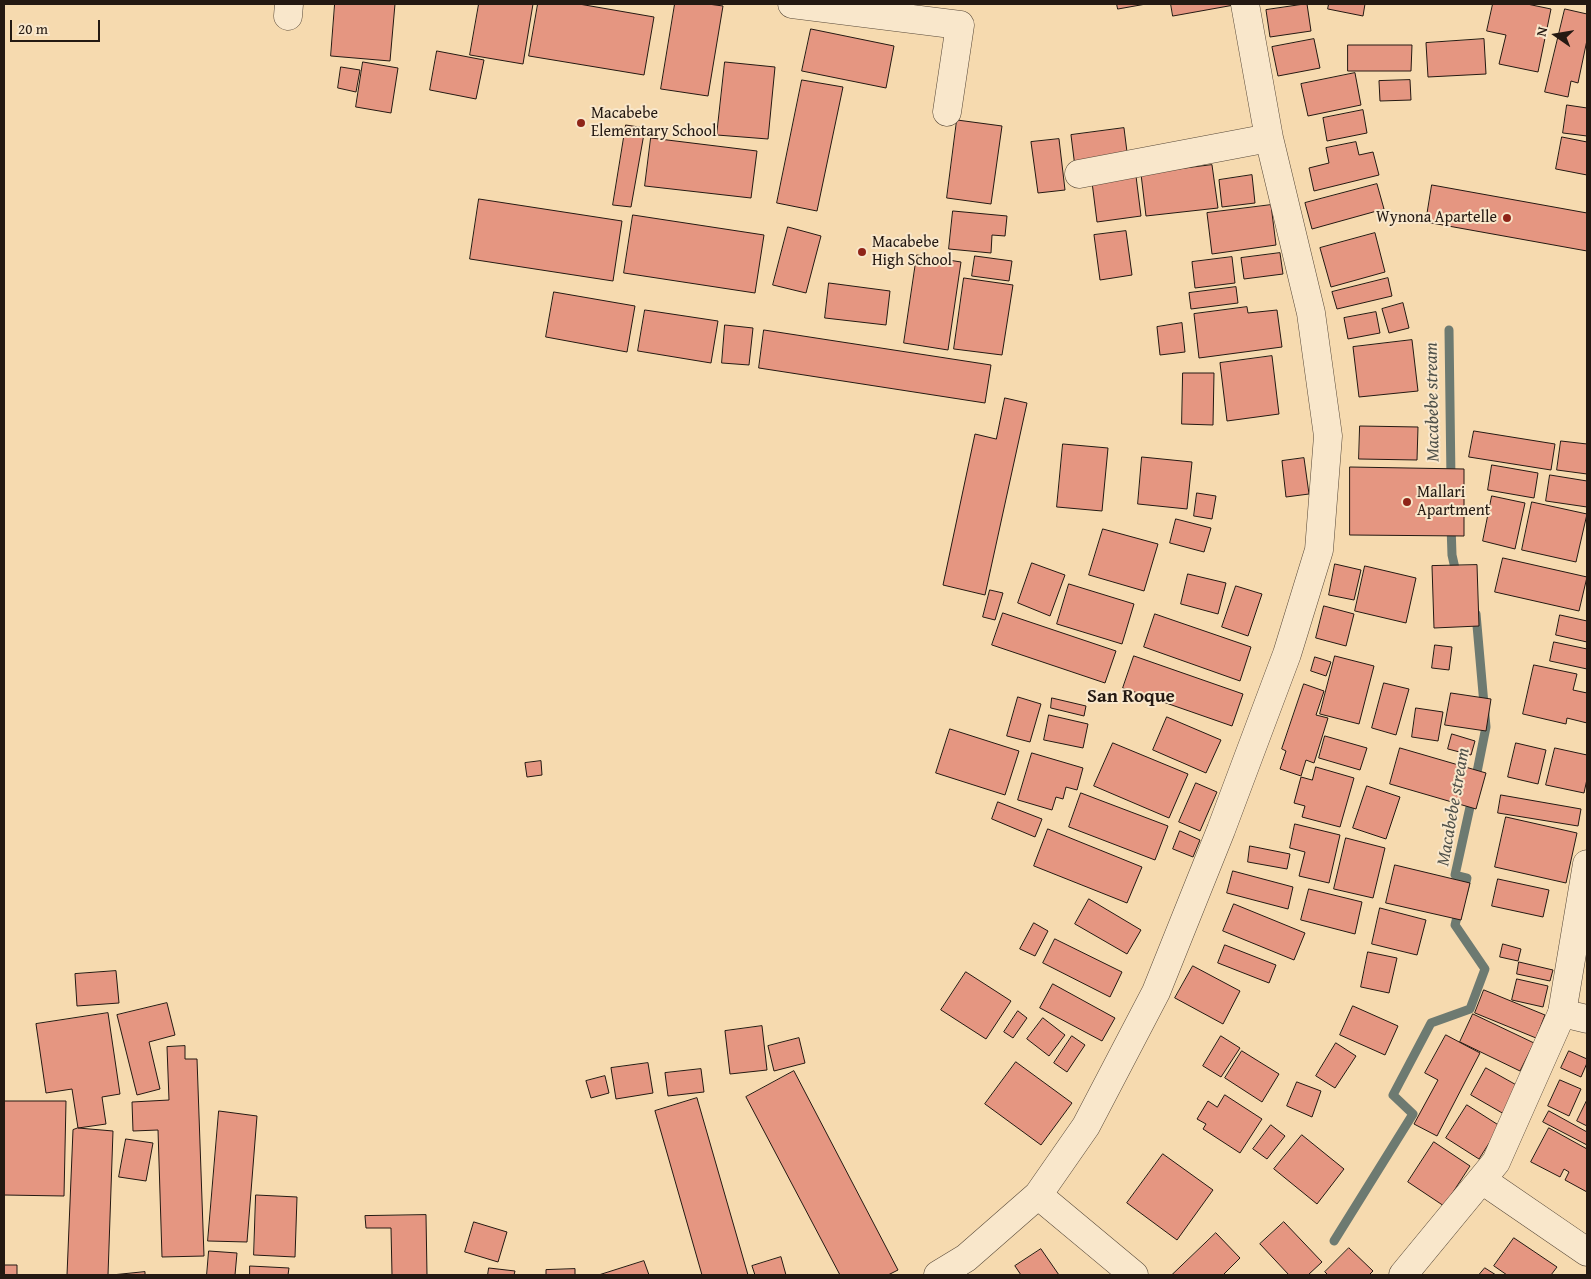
<!DOCTYPE html>
<style>
body{margin:0}
#map{position:relative;width:1591px;height:1279px;overflow:hidden;background:#f6daaf;font-family:"Gentium Book Plus",serif}
canvas{display:block}
.frame{position:absolute;inset:0;border:5px solid #241912;pointer-events:none}
.north{position:absolute;left:1531px;top:10px;width:50px;height:50px;-webkit-text-stroke:4px #f9e7cb;paint-order:stroke;rotate:283deg;font-size:14px;font-weight:700;line-height:20px;text-align:center;color:#241912}
.north::after{content:'';display:block;margin:auto;width:18px;height:22px;background:#241912;clip-path:polygon(50% 0,100% 100%,50% 72%,0 100%)}
.scale{position:absolute;left:10px;top:20px;width:90px;height:22px;box-sizing:border-box;border:2px solid #241912;border-top:0;padding-left:6px;font-size:15px;line-height:18px;white-space:nowrap;color:#241912;-webkit-text-stroke:4px #f9e7cb;paint-order:stroke}
</style>
<div id="map">
<canvas width="1591" height="1279"></canvas>
<div class="frame"></div>
<div class="north">N</div>
<div class="scale">20 m</div>
</div>
<script>
const ctx = document.querySelector('canvas').getContext('2d');
ctx.lineJoin = 'round';
function stroke(path, color, width, dash) { ctx.strokeStyle = color; ctx.lineWidth = width; ctx.lineCap = dash ? 'butt' : 'round'; ctx.setLineDash(dash || []); ctx.stroke(path); }
function fillPath(path, color) { ctx.fillStyle = color; ctx.fill(path, 'evenodd'); }
function label(font, color, halo, rows, align = 'center') {
  ctx.font = font + ' "Gentium Book Plus",serif'; ctx.lineWidth = 4; ctx.setLineDash([]); ctx.textBaseline = 'middle'; ctx.strokeStyle = halo; ctx.fillStyle = color; for (const [text, x, y, turn = 0] of rows) {
    ctx.save(); ctx.translate(x, y); ctx.rotate((+turn || 0) * Math.PI / 180); ctx.textAlign = isNaN(turn) ? turn : align; if (halo) ctx.strokeText(text, 0, 0); ctx.fillText(text, 0, 0); ctx.restore();
  }
}
stroke(new Path2D(`
 M1449 330 1451 480
 M1451 525 1452 555 1457 577
 M1475 782 1486 727 1476 614
 M1463 894 1467 878 1455 875 1472 798
 M1334 1241 1413 1114 1393 1095 1431 1023 1470 1009 1485 969 1455 925 1459 909`), '#6d7a71', 9);
const building = new Path2D(`
 M335 4H395L390 61 331 56Z
 M479 4H533L523 64 470 55Z
 M538 4H579L654 17 644 75 529 56Z
 M675 4H708L723 6 708 96 661 89Z
 M1117 4H1146L1118 9Z
 M1171 4H1234V5L1173 16Z
 M1307 4 1311 31 1270 37 1266 10Z
 M1329 4H1365L1363 16 1328 9Z
 M1493 4H1527L1551 9 1538 72 1499 64 1506 35 1487 31Z
 M1565 9 1587 14V40L1578 83 1571 81 1568 97 1545 92Z
 M811 29 894 46 886 88 802 71Z
 M1314 39 1320 68 1278 76 1272 47Z
 M1484 39 1486 74 1428 77 1426 43Z
 M1348 45H1412L1411 71H1348Z
 M437 51 484 60 476 99 430 90Z
 M363 62 398 68 391 113 356 107Z
 M725 62 775 67 768 139 717 135Z
 M341 67 360 70 356 92 338 88Z
 M1355 73 1361 105 1308 116 1301 84Z
 M802 80 843 87 817 211 777 203Z
 M1410 80 1411 100 1380 101 1379 81Z
 M1567 105 1587 108V136L1563 133Z
 M1363 110 1367 133 1327 141 1323 118Z
 M957 120 1002 126 991 204 947 198Z
 M626 125 645 128 631 207 613 205Z
 M1124 128 1128 160 1075 167 1071 135Z
 M1562 137 1587 142V175L1556 169Z
 M651 138 757 151 751 198 645 186Z
 M1059 139 1065 190 1038 193 1031 142Z
 M1356 142 1359 155 1373 152 1379 175 1314 191 1309 168 1329 163 1326 148Z
 M1212 165 1218 208 1146 216 1141 174Z
 M1252 175 1255 203 1222 207 1219 180Z
 M1136 176 1141 216 1097 222 1092 182Z
 M1377 184 1384 209 1312 229 1305 203Z
 M1432 185 1587 213V251L1426 222Z
 M479 199 622 221 613 281 470 259Z
 M1271 205 1276 245 1212 254 1207 213Z
 M953 211 1007 216 1005 236 992 235 991 253 949 249Z
 M633 215 764 235 755 293 624 273Z
 M788 227 821 236 806 293 773 285Z
 M1126 231 1132 275 1100 280 1094 235Z
 M1375 233 1385 272 1331 287 1320 248Z
 M1280 253 1283 274 1244 279 1241 258Z
 M917 255 961 262 948 350 904 343Z
 M975 256 1012 261 1009 281 972 276Z
 M1232 257 1235 283 1195 288 1192 262Z
 M964 278 1013 285 1002 355 954 349Z
 M1388 278 1392 296 1337 309 1332 292Z
 M829 283 890 291 886 325 825 318Z
 M1236 287 1238 303 1191 309 1189 293Z
 M554 292 635 306 627 352 546 337Z
 M1403 303 1409 328 1389 333 1382 309Z
 M1247 307 1248 313 1277 310 1282 347 1199 358 1194 314Z
 M645 310 718 321 711 363 638 351Z
 M1376 312 1380 333 1348 339 1344 318Z
 M1182 323 1185 352 1160 355 1157 327Z
 M725 325 753 328 749 365 722 363Z
 M764 330 991 365 985 403 759 368Z
 M1412 340 1418 391 1359 397 1353 347Z
 M1272 356 1279 414 1227 421 1220 363Z
 M1183 373H1214L1213 425 1182 424Z
 M1005 398 1027 403 985 595 943 585 975 434 996 439Z
 M1360 426 1418 427 1417 460 1359 459Z
 M1474 431 1555 444 1551 470 1469 457Z
 M1561 441 1587 444V474L1557 470Z
 M1063 444 1108 448 1102 511 1057 507Z
 M1142 457 1192 462 1187 509 1138 504Z
 M1304 458 1309 494 1286 497 1282 461Z
 M1492 465 1538 473 1534 498 1488 490Z
 M1350 467 1464 469V536L1350 535Z
 M1550 475 1587 481V507L1546 501Z
 M1197 493 1216 496 1212 519 1194 516Z
 M1492 496 1525 503 1515 549 1483 541Z
 M1532 502 1587 514 1576 562 1522 550Z
 M1176 519 1211 528 1204 552 1170 543Z
 M1103 529 1158 544 1144 591 1089 575Z
 M1503 558 1587 577 1579 611 1495 592Z
 M1032 563 1065 575 1050 616 1018 603Z
 M1335 564 1361 570 1354 600 1329 595Z
 M1477 565 1479 626 1434 628 1432 566Z
 M1365 566 1416 578 1406 623 1355 611Z
 M1188 574 1226 583 1218 614 1181 604Z
 M1069 584 1134 604 1122 644 1057 624Z
 M1236 586 1262 594 1248 636 1222 627Z
 M990 590 1003 593 995 620 983 617Z
 M1324 606 1354 614 1346 646 1316 638Z
 M1003 613 1116 651 1105 683 992 645Z
 M1155 614 1251 647 1240 681 1144 647Z
 M1560 615 1587 621V642L1556 635Z
 M1554 642 1587 649V669L1550 661Z
 M1435 645 1452 647 1449 670 1432 668Z
 M1134 656 1243 694 1232 726 1123 688Z
 M1335 656 1374 666 1359 724 1320 714Z
 M1315 657 1331 662 1326 676 1311 671Z
 M1534 665 1577 674 1573 690 1587 693V723L1567 718 1566 724 1523 714Z
 M1384 683 1409 689 1396 735 1372 728Z
 M1304 684 1324 691 1316 715 1328 718 1314 763 1306 760 1301 776 1280 769 1286 751 1282 749Z
 M1451 693 1491 699 1486 731 1445 725Z
 M1018 697 1041 704 1030 742 1007 736Z
 M1052 698 1086 706 1084 716 1051 708Z
 M1416 708 1443 712 1438 741 1412 737Z
 M1049 715 1088 724 1083 748 1044 740Z
 M1167 717 1221 740 1206 773 1153 750Z
 M950 729 1019 751 1005 795 936 773Z
 M1452 734 1475 741 1471 755 1448 749Z
 M1325 736 1367 748 1360 770 1319 758Z
 M1113 743 1188 774 1169 818 1094 786Z
 M1516 743 1546 750 1538 784 1508 777Z
 M1400 748 1486 773 1476 809 1390 784Z
 M1555 748 1587 755V779L1584 793 1546 785Z
 M1032 753 1083 768 1077 790 1066 787 1063 799 1056 797 1052 810 1018 800Z
 M541 761 542 775 527 777 525 763Z
 M1316 767 1354 778 1340 827 1302 817 1305 806 1294 803 1301 777 1312 780Z
 M1196 783 1217 792 1200 831 1179 822Z
 M1367 786 1400 797 1386 839 1353 828Z
 M1081 793 1168 826 1155 860 1069 827Z
 M1501 795 1581 809 1578 826 1498 813Z
 M998 802 1042 819 1035 837 992 819Z
 M1506 817 1577 833 1566 883 1495 867Z
 M1295 824 1340 835 1329 883 1299 876 1305 852 1290 848Z
 M1048 829 1142 867 1127 903 1034 866Z
 M1180 831 1200 840 1193 857 1173 849Z
 M1346 838 1385 848 1373 898 1334 889Z
 M1250 846 1290 854 1287 869 1248 862Z
 M1395 865 1470 883 1461 920 1386 903Z
 M1233 871 1293 887 1288 909 1227 893Z
 M1498 879 1549 890 1543 917 1492 906Z
 M1309 889 1362 902 1355 934 1301 920Z
 M1089 899 1141 930 1127 954 1075 924Z
 M1234 904 1305 933 1294 960 1223 931Z
 M1380 908 1426 920 1417 955 1372 944Z
 M1034 923 1048 931 1035 956 1020 949Z
 M1055 939 1122 972 1110 997 1043 963Z
 M1503 944 1521 949 1518 961 1500 957Z
 M1225 945 1276 965 1269 983 1218 963Z
 M1368 952 1397 958 1389 993 1361 987Z
 M1519 962 1553 970 1550 981 1517 974Z
 M1193 966 1240 991 1223 1024 1175 998Z
 M116 971 119 1003 77 1006 75 974Z
 M966 972 1011 1001 986 1039 941 1010Z
 M1517 979 1548 986 1543 1007 1512 1000Z
 M1053 984 1115 1018 1102 1041 1040 1008Z
 M1484 990 1545 1015 1536 1038 1475 1013Z
 M167 1003 175 1035 149 1042 160 1089 137 1095 117 1015Z
 M1353 1006 1398 1026 1385 1055 1340 1035Z
 M1018 1011 1027 1018 1013 1038 1004 1032Z
 M108 1013 120 1094 102 1097 106 1124 78 1128 72 1089 46 1093 36 1024Z
 M1473 1014 1534 1043 1520 1071 1460 1042Z
 M1043 1018 1065 1035 1049 1056 1027 1039Z
 M762 1026 767 1070 730 1074 725 1031Z
 M1446 1035 1480 1053 1437 1136 1414 1124 1438 1080 1425 1073Z
 M1072 1036 1085 1045 1067 1072 1054 1063Z
 M1221 1036 1240 1048 1221 1077 1203 1066Z
 M799 1038 805 1063 774 1071 768 1046Z
 M1336 1043 1356 1056 1335 1088 1316 1076Z
 M185 1046V1059H197L204 1256 162 1257 158 1130 133 1131 132 1102 169 1100 167 1047Z
 M1242 1051 1279 1074 1262 1102 1225 1078Z
 M1569 1051 1587 1059V1063L1581 1077 1561 1068Z
 M1016 1062 1072 1103 1041 1145 985 1104Z
 M648 1063 653 1093 616 1099 611 1068Z
 M1486 1068 1520 1087 1504 1114 1471 1095Z
 M701 1069 704 1092 668 1096 665 1073Z
 M794 1071 898 1270 888 1275H840L746 1097Z
 M605 1076 609 1093 591 1098 586 1081Z
 M1560 1080 1581 1089 1569 1116 1548 1106Z
 M1297 1082 1321 1091 1312 1117 1287 1106Z
 M1225 1095 1262 1119 1240 1153 1203 1129 1206 1124 1197 1119 1208 1101 1217 1107Z
 M697 1098 748 1275H702L655 1111Z
 M1587 1100V1126L1577 1121Z
 M4 1101H66L64 1196 4 1195Z
 M1467 1105 1500 1126 1479 1159 1446 1138Z
 M219 1111 257 1116 247 1242 208 1241Z
 M1549 1111 1587 1132V1145L1543 1122Z
 M1271 1125 1285 1136 1267 1159 1253 1149Z
 M78 1128 113 1131 108 1275H67L73 1130Z
 M1549 1128 1587 1149V1192L1565 1180 1569 1172 1564 1169 1560 1177 1531 1162Z
 M1302 1135 1344 1169 1317 1204 1274 1169Z
 M126 1139 153 1143 146 1181 119 1177Z
 M1434 1142 1470 1166 1444 1206 1408 1182Z
 M1163 1154 1213 1190 1177 1240 1127 1203Z
 M256 1195 297 1197 295 1257 254 1255Z
 M426 1215 427 1275H392L391 1228H366L365 1216Z
 M474 1222 507 1232 498 1262 465 1252Z
 M1284 1222 1322 1262 1308 1275H1289L1260 1244Z
 M1216 1233 1240 1258 1223 1275H1172Z
 M1514 1238 1557 1267 1551 1275H1507L1494 1266Z
 M1349 1248 1373 1271 1369 1275H1328L1325 1272Z
 M1041 1249 1059 1275H1021L1015 1266Z
 M209 1251 237 1253 235 1275H207Z
 M781 1257 786 1275H755L752 1266Z
 M644 1261 649 1275H599Z
 M4 1265H17V1275H4Z
 M250 1266 289 1268 288 1275H250Z
 M489 1268 515 1271 514 1275H488Z
 M1485 1268 1496 1275H1479Z
 M575 1269V1275H546V1270Z
 M145 1272V1275H112Z`);
fillPath(building, '#e59681');
stroke(building, '#241912', 1);
const minor = new Path2D(`
 M792 4 960 25 947 112
 M288 16 289 4
 M1079 174 1269 138
 M1562 1013 1587 1019
 M1482 1180 1587 1252
 M1038 1195 1134 1275
 M938 1275 966 1258 1038 1195 1086 1126 1156 992 1221 830 1287 654 1319 550 1328 436 1311 313 1269 138 1245 4`);
const tertiary = new Path2D(`
 M1403 1275 1496 1162 1562 1013 1587 864`);
stroke(minor, '#584939', 29);
stroke(tertiary, '#584939', 29);
stroke(minor, '#f9e7cb', 28);
stroke(tertiary, '#f9e7cb', 28);
for (const [x, y, r, color] of [
 [581,123,5,"#8f2418"],
 [1507,218,5,"#8f2418"],
 [862,252,5,"#8f2418"],
 [1407,502,5,"#8f2418"]
]) { const dot = new Path2D(); dot.arc(x, y, r, 0, 2 * Math.PI); ctx.fillStyle = color; ctx.fill(dot); stroke(dot, '#f9e7cb', 2); }
label('16px', '#241912', '#f9e7cb', [
 ["Macabebe",591,114],
 ["Elementary School",591,132],
 ["Wynona Apartelle",1497,218,"right"],
 ["Macabebe",872,243],
 ["High School",872,261],
 ["Mallari",1417,493],
 ["Apartment",1417,511]
], 'left');
label('italic 18px', '#4f514a', '#f9e7cb', [
 ["Macabebe stream",1433,402,-91],
 ["Macabebe stream",1454,807,-80]
]);
label('bold 19px', '#241912', '#f9e7cb', [
 ["San Roque",1131,697]
]);
</script>
